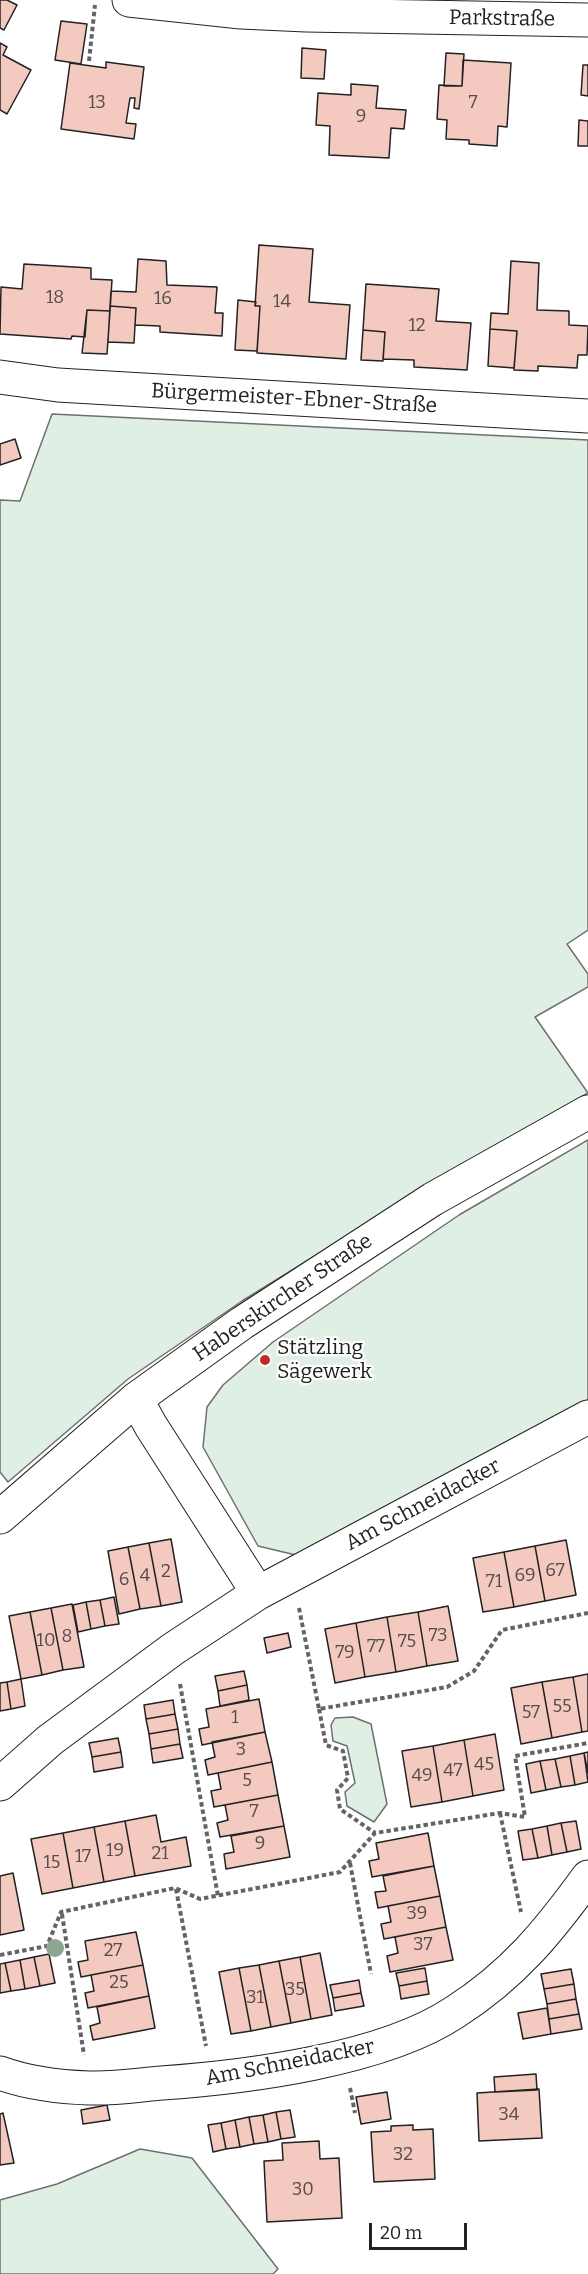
<!DOCTYPE html>
<meta charset="utf-8">
<style>
body{margin:0}
#map{position:relative;width:588px;height:2274px;overflow:hidden;background:#fff;font-family:Bitter,serif}
canvas{display:block}
.scale{position:absolute;left:369px;top:2223px;width:98px;height:27px;box-sizing:border-box;border:3px solid #222;border-top:0;padding-left:8px;font-size:18px;line-height:21px;white-space:nowrap;color:#222;-webkit-text-stroke:4px #fff;paint-order:stroke}
</style>
<div id="map">
<canvas width="588" height="2274"></canvas>
<div class="scale">20 m</div>
</div>
<script>
const ctx = document.querySelector('canvas').getContext('2d');
ctx.lineJoin = 'round';
function fillPath(path, color) { ctx.fillStyle = color; ctx.fill(path, 'evenodd'); }
function stroke(path, color, width, dash) { ctx.strokeStyle = color; ctx.lineWidth = width; ctx.lineCap = dash ? 'butt' : 'round'; ctx.setLineDash(dash || []); ctx.stroke(path); }
function label(font, color, halo, rows, align = 'center') {
  ctx.font = font + ' Bitter,serif'; ctx.lineWidth = 4.5; ctx.setLineDash([]); ctx.textBaseline = 'middle'; ctx.strokeStyle = halo; ctx.fillStyle = color; for (const [text, x, y, turn = 0] of rows) {
    ctx.save(); ctx.translate(x, y); ctx.rotate((+turn || 0) * Math.PI / 180); ctx.textAlign = isNaN(turn) ? turn : align; if (halo) ctx.strokeText(text, 0, 0); ctx.fillText(text, 0, 0); ctx.restore();
  }
}
const green = new Path2D(`
 M52 414 588 440V930L567 944 588 974V987L535 1017 588 1093 441 1178 242 1301 128 1379 8 1482 0 1472V500L20 501Z
 M588 1140V1406L300 1556 258 1546 203 1447 207 1407 223 1385 273 1342 459 1215Z
 M353 1717 371 1724 387 1804 374 1822 347 1806 345 1792 355 1783 347 1746 333 1741 331 1725 335 1718Z
 M140 2149 192 2158 278 2269 273 2274H0V2200L57 2184Z`);
fillPath(green, '#e0efe3');
stroke(green, '#6f6f6f', 1.5);
const building = new Path2D(`
 M0 0H7L17 5 4 30 0 28Z
 M61 21 87 24 81 64 55 60Z
 M0 43 7 47 3 55 31 70 7 114 0 110Z
 M302 48 326 50 324 79 301 78Z
 M446 53 464 54 462 86H444Z
 M463 60 511 63 507 127 498 126 497 146 469 144V140L446 139 447 120 437 119 439 85 462 86Z
 M106 62 144 67 139 109 134 108 135 98H130L126 123 136 124 134 139 61 129 70 63 106 68Z
 M583 65H588V96L581 95Z
 M351 84 378 86 376 108 406 110 404 129 391 128 389 158 329 155 330 126 316 125 318 93 351 95Z
 M579 120 588 121V146H578Z
 M259 245 313 249 309 302 350 305 346 359 257 353 260 306H255Z
 M138 259 166 261 167 285 217 287 215 313H223L222 336 160 332V326L135 325 136 308 110 306 111 291 136 292Z
 M511 261 539 263 537 310 569 311V325L588 326 587 355H578L577 368 538 366V371L514 370 517 331 490 329 491 313 508 314Z
 M24 264 91 268V279L112 280 110 311 87 310 85 337 72 336 71 339 0 334 1 287 22 289Z
 M366 284 439 289 436 321 471 323 467 370 414 367V360L383 359 385 332 363 330Z
 M238 300 256 302 255 306H260L257 351 235 350Z
 M110 306 136 308 134 343 108 342Z
 M87 310 110 311 107 354 82 353Z
 M490 329 517 331 514 368 488 366Z
 M363 330 385 332 383 361 361 360Z
 M15 439 21 458 0 465V444Z
 M171 1539 182 1602 161 1606 149 1543Z
 M566 1540 576 1595 545 1601 535 1546Z
 M149 1543 161 1606 140 1609 128 1547Z
 M535 1546 545 1601 514 1607 504 1552Z
 M128 1547 140 1609 119 1614 108 1551Z
 M504 1552 514 1607 483 1612 473 1558Z
 M114 1597 119 1624 105 1626 100 1600Z
 M100 1600 105 1626 91 1629 86 1602Z
 M86 1602 91 1629 78 1632 73 1605Z
 M72 1604 84 1667 63 1670 51 1608Z
 M448 1606 458 1661 427 1666 418 1612Z
 M51 1608 63 1670 42 1675 30 1612Z
 M30 1612 42 1675 21 1679 9 1616Z
 M418 1612 427 1666 396 1672 387 1617Z
 M387 1617 396 1672 365 1677 356 1623Z
 M356 1623 365 1677 335 1683 325 1629Z
 M288 1633 291 1647 267 1653 264 1638Z
 M244 1671 247 1685 218 1691 215 1676Z
 M588 1674V1731L582 1732 573 1677Z
 M573 1677 582 1732 552 1738 542 1682Z
 M21 1679 25 1706 11 1709 7 1682Z
 M7 1682 11 1709 0 1711V1683Z
 M542 1682 552 1738 521 1744 511 1688Z
 M247 1685 249 1700 220 1706 218 1691Z
 M259 1699 265 1732 202 1745 199 1729 209 1727 206 1709Z
 M173 1700 175 1714 146 1719 144 1705Z
 M175 1714 178 1729 149 1734 146 1719Z
 M178 1729 180 1744 151 1749 149 1734Z
 M265 1732 272 1762 208 1775 205 1760 215 1757 212 1742Z
 M495 1734 504 1790 473 1796 464 1740Z
 M118 1738 121 1752 92 1757 89 1743Z
 M464 1740 473 1796 442 1802 433 1746Z
 M180 1744 183 1758 153 1763 151 1749Z
 M433 1746 442 1802 411 1807 402 1751Z
 M121 1752 123 1767 94 1772 92 1757Z
 M588 1752V1773L584 1753Z
 M584 1753 588 1782 575 1785 570 1756Z
 M570 1756 575 1785 561 1787 555 1759Z
 M555 1759 561 1787 546 1790 540 1761Z
 M540 1761 546 1790 531 1793 526 1764Z
 M272 1762 278 1795 214 1807 211 1791 221 1789 218 1773Z
 M278 1795 284 1826 220 1837 217 1823 228 1820 225 1805Z
 M156 1815 161 1842 186 1837 191 1866 135 1876 125 1821Z
 M125 1821 135 1876 104 1882 94 1827Z
 M576 1821 581 1849 567 1852 561 1823Z
 M561 1823 567 1852 552 1855 547 1826Z
 M284 1826 290 1857 226 1869 224 1854 234 1852 231 1836Z
 M547 1826 552 1855 538 1858 532 1829Z
 M94 1827 104 1882 73 1888 63 1833Z
 M532 1829 538 1858 523 1860 518 1831Z
 M63 1833 73 1888 42 1894 31 1839Z
 M428 1833 434 1866 372 1877 369 1861 379 1859 376 1843Z
 M434 1866 440 1896 378 1908 375 1892 386 1891 383 1876Z
 M13 1873 24 1930 0 1935V1876Z
 M440 1896 446 1927 384 1939 381 1924 391 1922 388 1906Z
 M446 1927 453 1960 390 1972 387 1956 398 1953 395 1937Z
 M136 1932 143 1965 81 1977 78 1962 88 1960 85 1941Z
 M320 1953 332 2015 311 2019 300 1957Z
 M49 1954 55 1983 40 1986 34 1957Z
 M34 1957 40 1986 25 1989 20 1960Z
 M300 1957 311 2019 291 2023 279 1961Z
 M20 1960 25 1989 11 1991 5 1963Z
 M279 1961 291 2023 271 2027 259 1965Z
 M5 1963 11 1991 0 1993V1964Z
 M143 1965 149 1996 88 2008 85 1993 94 1991 91 1975Z
 M259 1965 271 2027 251 2031 239 1968Z
 M239 1968 251 2031 231 2034 219 1972Z
 M425 1968 427 1981 399 1986 396 1973Z
 M571 1969 574 1984 544 1989 541 1974Z
 M359 1980 361 1993 333 1998 330 1985Z
 M427 1981 429 1994 401 1999 399 1986Z
 M574 1984 576 1999 547 2004 544 1989Z
 M361 1993 364 2006 335 2011 333 1998Z
 M149 1996 155 2028 93 2040 90 2026 100 2023 97 2007Z
 M576 1999 579 2014 549 2019 547 2004Z
 M547 2008 551 2034 523 2039 518 2013Z
 M579 2014 582 2029 551 2034 549 2019Z
 M536 2074 537 2090 495 2092 494 2077Z
 M539 2089 542 2138 479 2141 477 2093Z
 M387 2092 391 2119 361 2124 356 2097Z
 M107 2105 110 2120 83 2124 81 2110Z
 M290 2110 295 2137 281 2139 276 2112Z
 M276 2112 281 2139 268 2142 263 2115Z
 M3 2113 14 2163 0 2165V2114Z
 M263 2115 268 2142 254 2144 249 2117Z
 M249 2117 254 2144 240 2147 235 2120Z
 M235 2120 240 2147 226 2149 221 2123Z
 M221 2123 226 2149 213 2152 208 2125Z
 M413 2125V2130L433 2129 435 2179 374 2182 371 2132 391 2131V2126Z
 M319 2141 320 2159 339 2158 342 2218 267 2222 264 2161 283 2160 282 2143Z`);
fillPath(building, '#f3c9c0');
stroke(building, '#222', 1.5);
const minor = new Path2D(`
 M129 0 241 12 306 15 588 20
 M0 377 58 385 588 416
 M136 1399 151 1426 258 1593
 M0 1517 136 1399 242 1323 433 1199 588 1112
 M0 1784 50 1740 173 1649 258 1593 588 1417
 M0 2073C27 2083 60 2087 89 2088 113 2089 138 2085 162 2083 247 2077 383 2060 455 2012 513 1975 548 1932 588 1877`);
stroke(minor, '#222', 35);
stroke(new Path2D(`
 M89 61 95 5
 M299 1608 319 1709 447 1687 474 1671 502 1630 588 1613
 M180 1684 218 1896
 M319 1709 326 1745 343 1751 348 1778 337 1790 340 1809 375 1833
 M500 1813 521 1912
 M350 1863 371 1974
 M176 1889 206 2046
 M62 1914 84 2055
 M0 1955 47 1946 61 1912 175 1888 200 1899 340 1872 375 1833 500 1813 525 1817 515 1756 588 1743
 M350 2088 355 2113`), '#646464', 4, [4.5, 3]);
stroke(minor, '#fff', 33);
ctx.fillStyle = '#8da692';
for (const [x, y] of [
 [55,1948]
]) { ctx.beginPath(); ctx.arc(x, y, 9, 0, 2 * Math.PI); ctx.fill(); }
for (const [x, y, r, color] of [
 [265,1360,6,"#c62828"]
]) { const dot = new Path2D(); dot.arc(x, y, r, 0, 2 * Math.PI); ctx.fillStyle = color; ctx.fill(dot); stroke(dot, '#fff', 2); }
label('18px', '#564c4a', null, [
 ["13",97,103],
 ["7",473,103],
 ["9",361,117],
 ["18",55,298],
 ["16",163,299],
 ["14",282,302],
 ["12",417,326],
 ["67",555,1571],
 ["2",166,1572],
 ["4",145,1576],
 ["69",525,1576],
 ["6",124,1580],
 ["71",494,1582],
 ["73",438,1636],
 ["8",67,1637],
 ["10",46,1641],
 ["75",407,1642],
 ["77",376,1647],
 ["79",345,1653],
 ["55",562,1707],
 ["57",531,1713],
 ["1",235,1718],
 ["3",241,1750],
 ["45",484,1765],
 ["47",453,1771],
 ["49",422,1776],
 ["5",247,1781],
 ["7",254,1812],
 ["9",260,1844],
 ["19",115,1851],
 ["21",160,1854],
 ["17",83,1857],
 ["15",52,1863],
 ["39",417,1914],
 ["37",423,1945],
 ["27",113,1951],
 ["25",119,1983],
 ["35",295,1990],
 ["31",255,1998],
 ["34",509,2115],
 ["32",403,2155],
 ["30",303,2190]
]);
label('21px', '#222', '#fff', [
 ["Parkstraße",502,19,1],
 ["Bürgermeister-Ebner-Straße",294,399,3],
 ["Haberskircher Straße",283,1298,-34],
 ["Am Schneidacker",423,1505,-28],
 ["Am Schneidacker",290,2063,-11]
]);
label('21px', '#222', '#fff', [
 ["Stätzling",277,1348],
 ["Sägewerk",277,1372]
], 'left');
</script>
